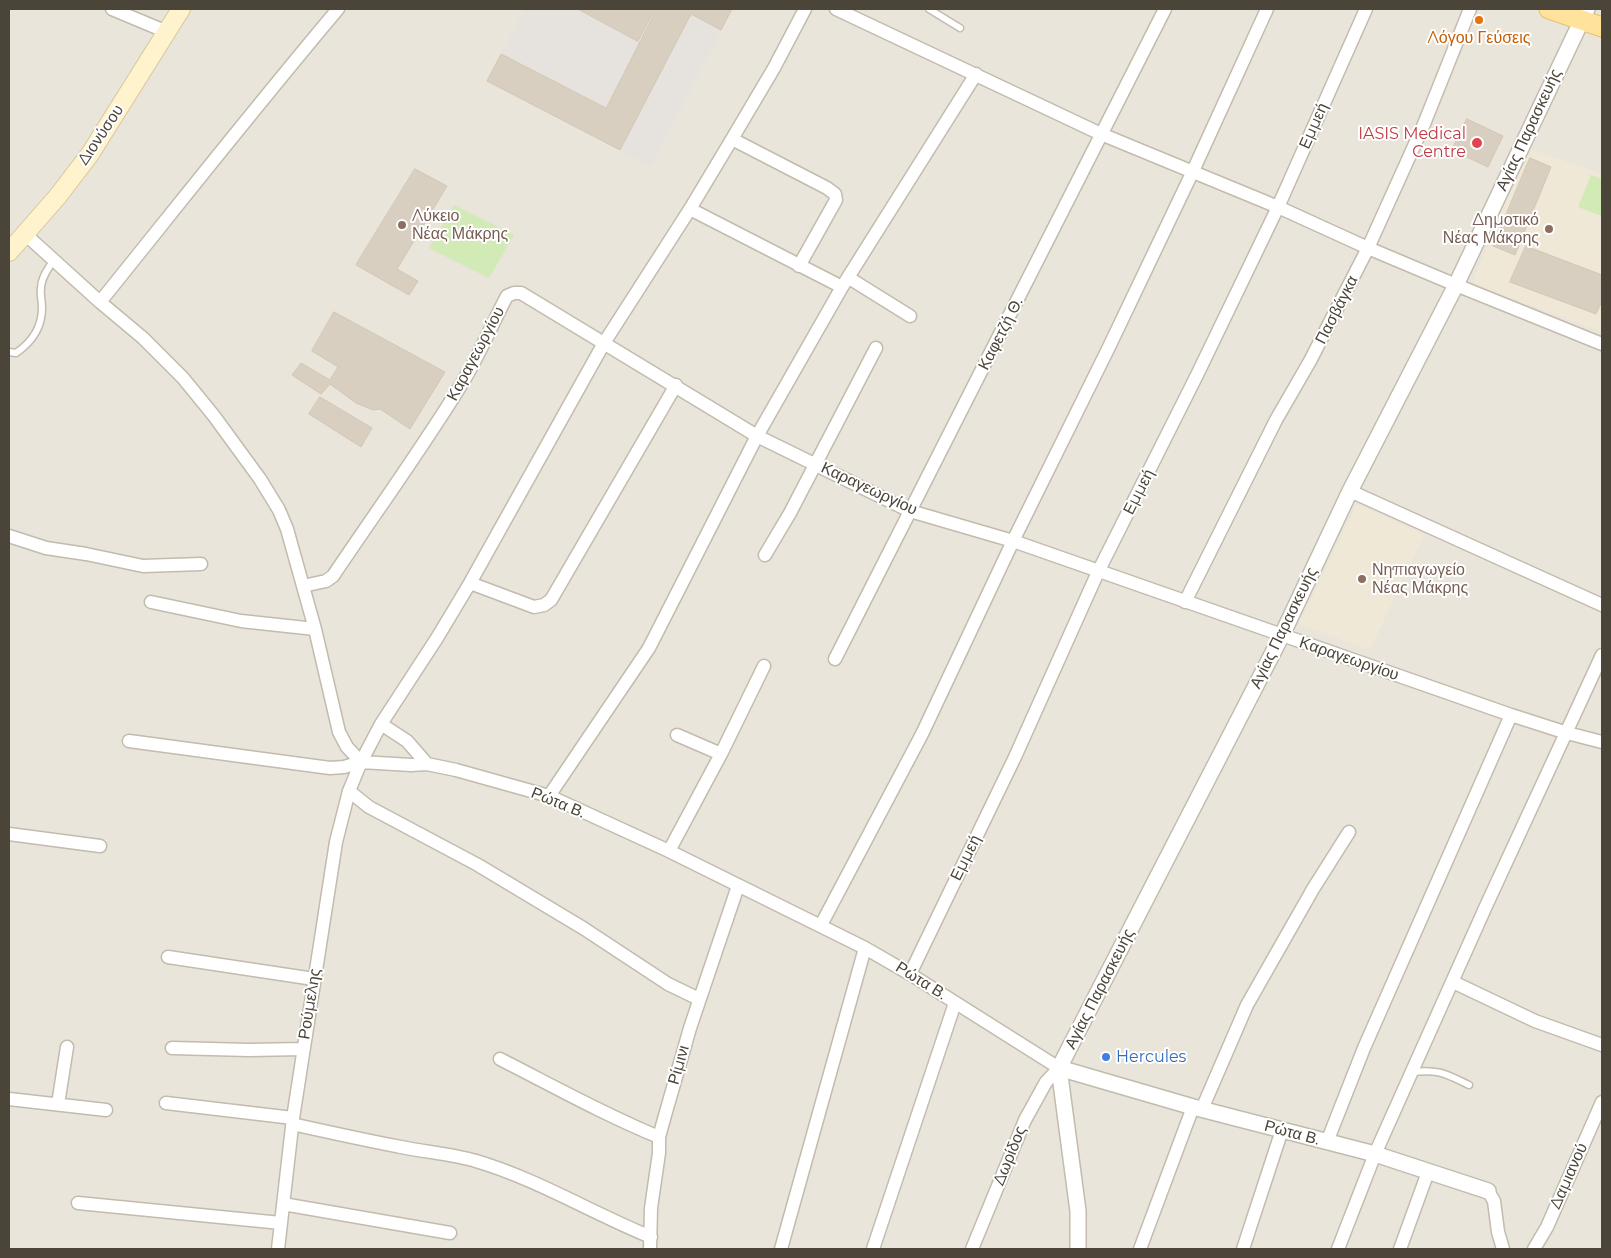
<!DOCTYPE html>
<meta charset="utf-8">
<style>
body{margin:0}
#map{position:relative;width:1611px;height:1258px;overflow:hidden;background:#f6f3ec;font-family:Montserrat,sans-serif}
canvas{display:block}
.frame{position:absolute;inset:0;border:10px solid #4b4439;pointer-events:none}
</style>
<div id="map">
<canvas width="1611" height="1258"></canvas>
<div class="frame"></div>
</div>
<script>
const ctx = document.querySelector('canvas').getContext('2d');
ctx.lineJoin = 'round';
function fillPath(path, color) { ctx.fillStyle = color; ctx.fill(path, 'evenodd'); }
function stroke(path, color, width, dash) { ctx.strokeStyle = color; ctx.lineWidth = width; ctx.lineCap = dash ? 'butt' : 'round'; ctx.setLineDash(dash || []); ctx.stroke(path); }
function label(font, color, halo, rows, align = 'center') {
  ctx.font = font + ' Montserrat,sans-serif'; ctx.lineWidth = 4; ctx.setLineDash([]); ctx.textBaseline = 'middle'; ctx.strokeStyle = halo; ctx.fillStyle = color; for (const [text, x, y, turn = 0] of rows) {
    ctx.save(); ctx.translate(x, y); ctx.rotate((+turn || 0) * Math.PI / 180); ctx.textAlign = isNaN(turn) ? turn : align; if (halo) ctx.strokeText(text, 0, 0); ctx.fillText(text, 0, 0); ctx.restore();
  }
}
fillPath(new Path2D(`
 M9 9H1602V1249H9Z`), '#eae5da');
fillPath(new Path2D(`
 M525 9H732L651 166 487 81Z`), '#e6e2dd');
fillPath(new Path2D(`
 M1529 149 1602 174V332L1472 283Z
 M1357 504 1424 535 1370 650 1299 624Z`), '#efe8d6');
fillPath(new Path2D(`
 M1591 175 1602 179V216L1578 207Z
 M454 205 514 235 489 278 429 248Z`), '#d2eab5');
const building = new Path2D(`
 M578 9H655L638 41Z
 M657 9H732L721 30 691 14 620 150 487 81 501 54 606 108Z
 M1467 119 1503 136 1488 167 1452 150Z
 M1530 158 1551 167 1515 255 1493 246Z
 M415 169 447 186 397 269 418 281 409 295 356 265Z
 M1526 246 1602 275V301L1596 314 1510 282Z
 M334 312 445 372 410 429 380 409 373 410 356 403 330 384 321 394 292 375 301 363 330 380 338 367 312 351Z
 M320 397 372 428 361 447 309 414Z`);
fillPath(building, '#d8cfc1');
stroke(building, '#d3c7b4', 1);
const service = new Path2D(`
 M929 9 960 28
 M9 352 16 353C32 342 42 328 42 308 42 301 40 294 41 288 41 277 49 268 54 259
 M1412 1072C1439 1069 1446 1074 1469 1085`);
const minor = new Path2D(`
 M112 9 167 32
 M836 9 1101 134 1278 207 1368 248 1456 285 1602 344
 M732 139 827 188 835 194 836 200 799 266
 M690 209 842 287
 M25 234 100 302 143 338 183 378 214 416 260 479 279 510 287 529 315 629 339 732 347 747 361 762
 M849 278 910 316
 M100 302C179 204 257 105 338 9
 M1350 491 1602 605
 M9 536 46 548 86 554 143 566 201 564
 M765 555 790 513 876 348
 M470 583 534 607 544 605 551 600 676 385
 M303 586 326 581 333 576C376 512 421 450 461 385 479 356 491 326 507 296L514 293H521L757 436 910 511 1013 541 1511 715 1567 733 1602 742
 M151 602 241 621 315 629
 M1185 602 1276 420 1310 361 1368 248 1424 124 1470 9
 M835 659 1165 9
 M381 724 407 741 427 764
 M677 735 721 754
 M129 741 330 768 344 767 361 762 411 765 427 764 456 770 549 796 669 851 865 948 910 974 1059 1068 1046 1082 1025 1120 972 1249
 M349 791 369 807 478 865 583 928 668 984 699 999
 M549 796 649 648 757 436 842 287 976 74
 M9 834 100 846
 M669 851 721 754 764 666
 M821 925 922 734 1013 541 1109 347 1193 171 1267 9
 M168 957 314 979
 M910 974 1015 757 1098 572 1197 375 1278 207 1366 9
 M1453 982 1535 1021 1602 1045
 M172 1048 249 1050 303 1049
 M500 1059C553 1086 605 1115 659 1137
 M9 1099 106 1110
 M166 1103 293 1118
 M58 1104 67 1047
 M1202 1109 1247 1005 1313 889 1349 832
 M292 1124C328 1132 364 1140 401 1147 425 1152 452 1154 476 1161 537 1179 592 1213 651 1237
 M1327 1142 1364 1048 1511 715
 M1488 1191 1494 1201 1498 1232 1503 1249
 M78 1203 281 1223
 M283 1204 450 1233
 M278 1249 293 1118 336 842 349 791 361 762 381 724 437 638 470 583 604 343 690 209 732 139 774 68 805 9
 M650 1249 651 1208 659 1153V1137L664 1119 690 1028 738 886
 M781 1249 865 948
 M873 1249 955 1003
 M1140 1249 1193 1107
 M1243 1249 1282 1130
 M1338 1249 1375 1154 1486 906 1602 655
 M1400 1249 1428 1172
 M1534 1249 1547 1227 1602 1102`);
const tertiary = new Path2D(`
 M1059 1068 1193 1107 1375 1154 1488 1191
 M1078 1249V1211L1059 1068 1282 635 1350 491 1456 285 1587 9`);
const secondary = new Path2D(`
 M9 252 58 196 90 154 181 9`);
const primary = new Path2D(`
 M1549 9 1602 27`);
stroke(service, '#c2bbae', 9);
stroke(minor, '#c2bbae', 15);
stroke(tertiary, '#c2bbae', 18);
stroke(secondary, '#d6c79b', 20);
stroke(primary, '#e6c16a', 21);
stroke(service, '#fff', 6);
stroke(minor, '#fff', 12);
stroke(tertiary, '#fff', 15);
stroke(secondary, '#fff3cd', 18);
stroke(primary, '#ffe39c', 19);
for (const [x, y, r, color] of [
 [1479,20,5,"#e8710a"],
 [1477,143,6,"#e0444e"],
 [402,225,5,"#8d6e63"],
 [1549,229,5,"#8d6e63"],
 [1362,579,5,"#8d6e63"],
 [1106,1057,5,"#3f7fe0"]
]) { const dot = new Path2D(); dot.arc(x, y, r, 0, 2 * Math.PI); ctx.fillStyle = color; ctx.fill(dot); stroke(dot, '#fff', 2); }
label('16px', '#c56008', '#fff', [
 ["Λόγου Γεύσεις",1479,38]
]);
label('16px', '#4b4439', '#fff', [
 ["Εμμεή",1314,126,-66],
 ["Αγίας Παρασκευής",1529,130,-65],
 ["Διονύσου",101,135,-56],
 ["Πασβάγκα",1337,310,-63],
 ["Καφετζή Θ.",1001,334,-63],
 ["Καραγεωργίου",476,354,-62],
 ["Καραγεωργίου",869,489,25],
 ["Εμμεή",1139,492,-63],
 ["Αγίας Παρασκευής",1284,628,-64],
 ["Καραγεωργίου",1349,659,19],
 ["Ρώτα Β.",558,803,22],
 ["Εμμεή",966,858,-64],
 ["Ρώτα Β.",921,981,32],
 ["Αγίας Παρασκευής",1100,989,-63],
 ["Ρούμελης",310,1004,-81],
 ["Ρίμινι",679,1065,-74],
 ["Ρώτα Β.",1292,1133,15],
 ["Δωρίδος",1010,1156,-68],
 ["Δαμιανού",1569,1176,-66]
]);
label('16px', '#be3a42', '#fff', [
 ["IASIS Medical",1466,134],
 ["Centre",1466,152]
], 'right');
label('16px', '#785e54', '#fff', [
 ["Λύκειο",412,216],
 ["Νέας Μάκρης",412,234],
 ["Δημοτικό",1539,220,"right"],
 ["Νέας Μάκρης",1539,238,"right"],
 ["Νηπιαγωγείο",1372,570],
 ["Νέας Μάκρης",1372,588]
], 'left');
label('16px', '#366cbe', '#fff', [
 ["Hercules",1116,1057]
], 'left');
</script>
